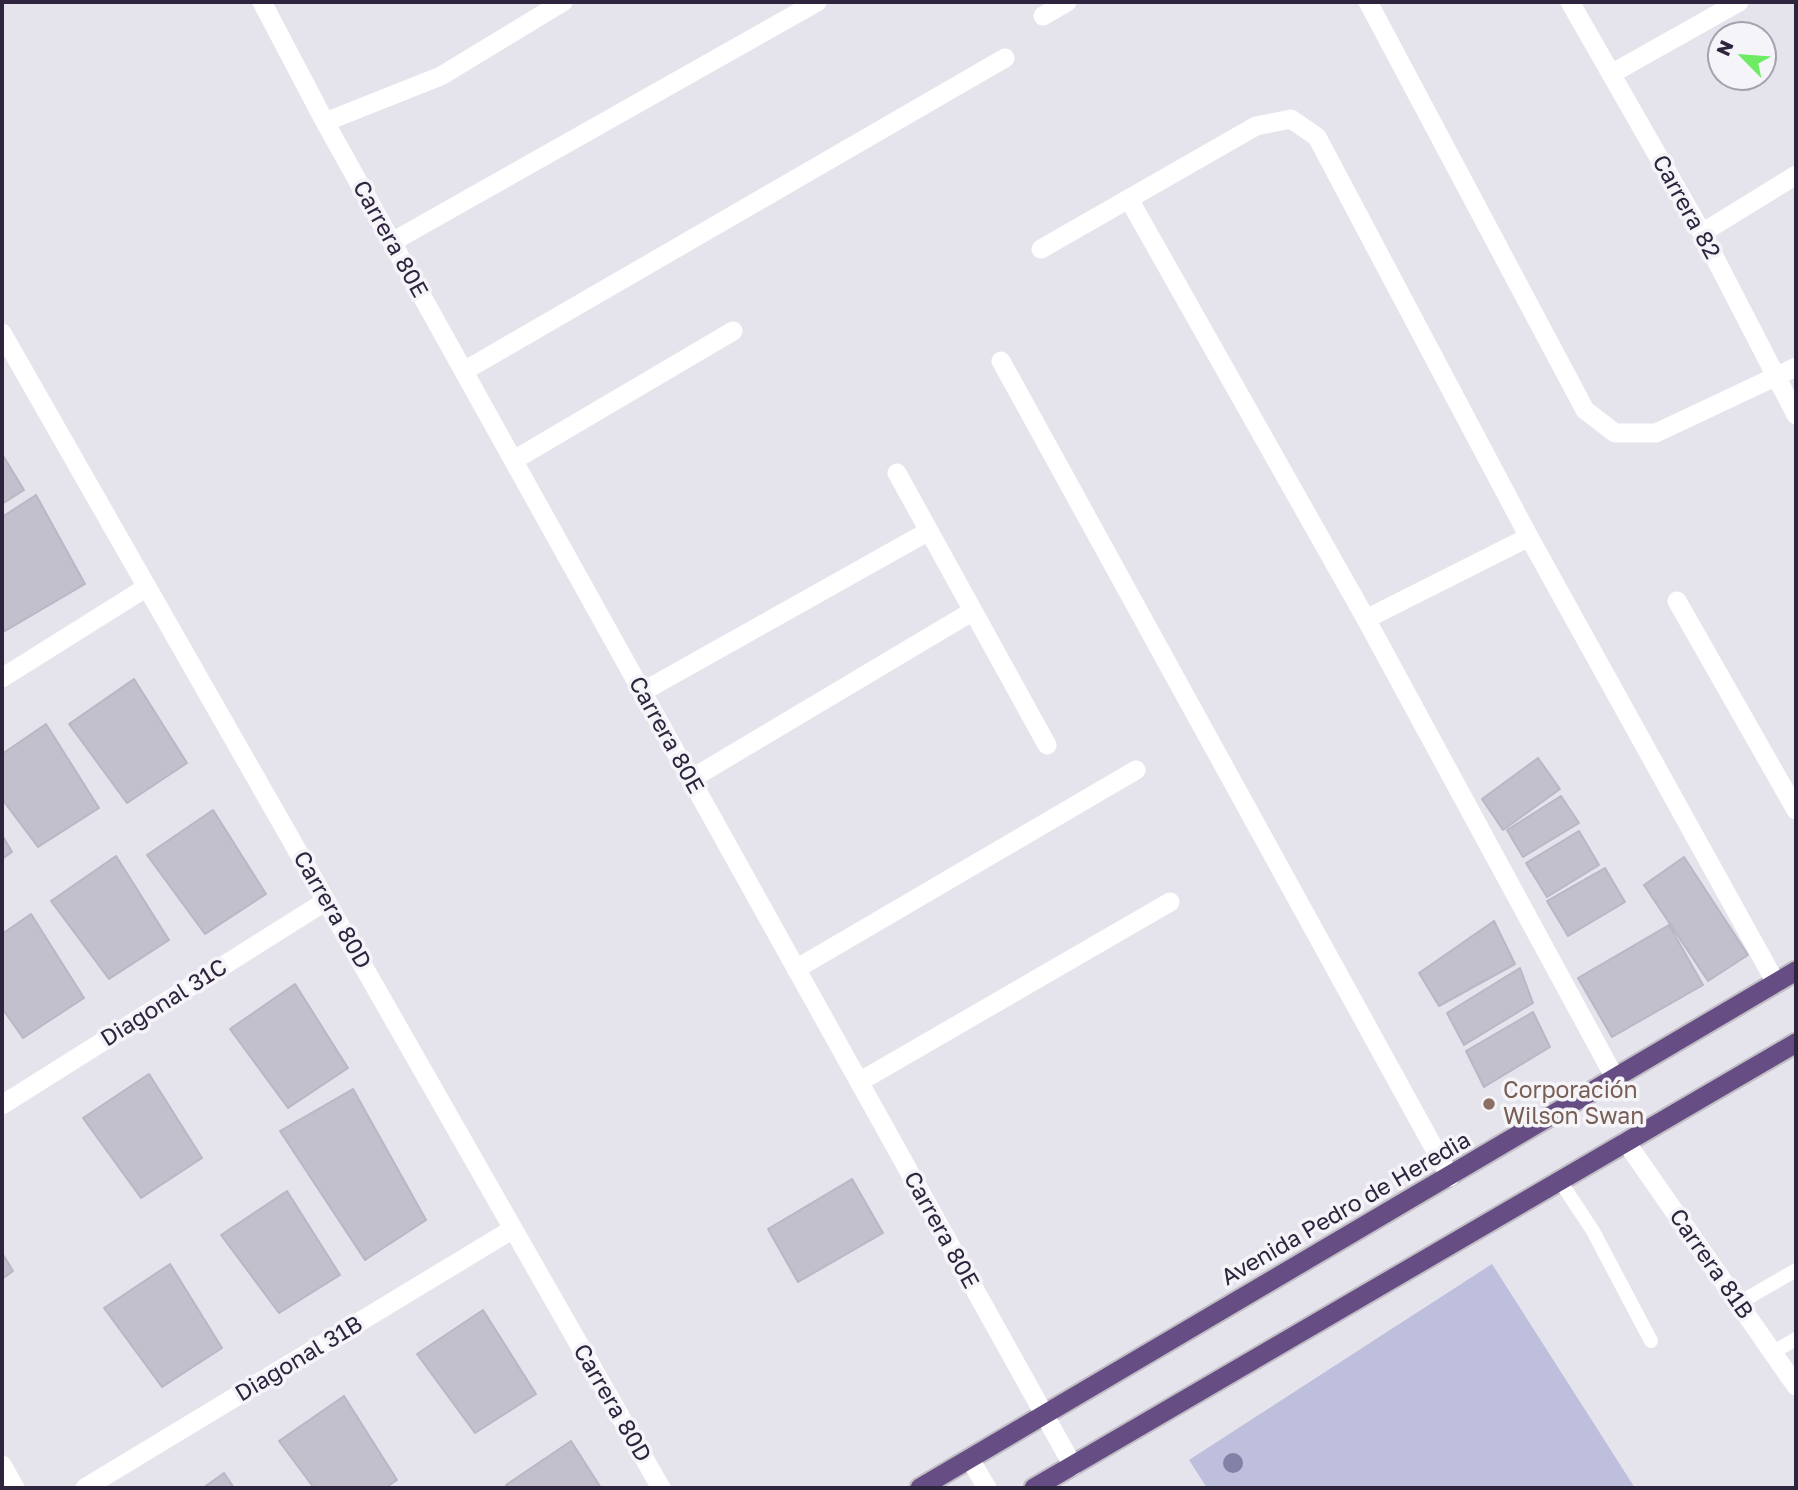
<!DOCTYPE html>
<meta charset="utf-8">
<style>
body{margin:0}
#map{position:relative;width:1798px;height:1490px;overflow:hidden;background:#e5e3ec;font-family:"Golos Text",sans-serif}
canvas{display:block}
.frame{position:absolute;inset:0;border:4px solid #2e243d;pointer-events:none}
.north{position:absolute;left:1707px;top:21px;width:70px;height:70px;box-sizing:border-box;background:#f5f4f9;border:2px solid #a5a1ae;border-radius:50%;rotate:295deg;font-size:19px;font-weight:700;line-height:28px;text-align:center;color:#2e243d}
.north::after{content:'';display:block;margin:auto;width:24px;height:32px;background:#6deb63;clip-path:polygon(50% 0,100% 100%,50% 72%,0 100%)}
</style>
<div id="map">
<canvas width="1798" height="1490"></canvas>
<div class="frame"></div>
<div class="north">N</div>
</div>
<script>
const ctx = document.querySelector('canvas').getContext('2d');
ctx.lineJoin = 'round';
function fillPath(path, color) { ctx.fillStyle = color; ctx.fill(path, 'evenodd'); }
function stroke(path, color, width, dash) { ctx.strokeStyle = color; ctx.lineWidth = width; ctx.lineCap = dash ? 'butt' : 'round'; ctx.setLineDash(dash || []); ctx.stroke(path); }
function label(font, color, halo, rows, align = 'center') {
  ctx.font = font + ' "Golos Text",sans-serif'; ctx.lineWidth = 7; ctx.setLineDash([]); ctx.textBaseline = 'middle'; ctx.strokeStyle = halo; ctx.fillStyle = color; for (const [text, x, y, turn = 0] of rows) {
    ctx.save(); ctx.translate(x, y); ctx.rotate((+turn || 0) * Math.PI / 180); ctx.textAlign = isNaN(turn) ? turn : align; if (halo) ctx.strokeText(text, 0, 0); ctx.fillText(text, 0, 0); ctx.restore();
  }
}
fillPath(new Path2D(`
 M1492 1264 1635 1488H1207L1189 1460Z`), '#bdbfdc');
const building = new Path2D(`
 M2 454 24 490 2 504Z
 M36 495 85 584 5 631 2 626V517Z
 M134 679 187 763 127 803 69 724Z
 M46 724 99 808 38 847 2 799V754Z
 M1538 758 1560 789 1503 830 1482 799Z
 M1561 796 1579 823 1523 857 1507 830Z
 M213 810 266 894 205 934 147 855Z
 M1579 831 1599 865 1547 897 1526 863Z
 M2 835 12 852 2 859Z
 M116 856 169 940 109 979 51 901Z
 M1684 857 1748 955 1708 981 1644 885Z
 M1605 868 1625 902 1568 936 1547 901Z
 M31 914 84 998 23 1038 2 1008V934Z
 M1494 921 1515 964 1439 1006 1419 973Z
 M1669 925 1703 985 1612 1037 1578 978Z
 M1520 968 1533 1003 1464 1045 1447 1013Z
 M295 984 348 1068 288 1108 230 1029Z
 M1533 1012 1550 1047 1484 1087 1466 1051Z
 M149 1074 202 1158 141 1198 83 1118Z
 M353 1089 426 1220 365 1260 280 1131Z
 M852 1179 883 1233 798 1282 768 1229Z
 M287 1191 340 1275 279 1313 221 1235Z
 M2 1253 13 1271 2 1279Z
 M170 1264 222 1348 162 1387 104 1308Z
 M483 1310 536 1394 475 1433 417 1354Z
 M344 1396 397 1480 385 1488H314L279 1441Z
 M571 1441 601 1488H508L506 1485Z
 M224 1473 234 1488H203Z`);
fillPath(building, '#c3c0cd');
stroke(building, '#bab6c6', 2);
const trunk = new Path2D(`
 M920 1488 1796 971
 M1034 1488 1796 1043`);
stroke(trunk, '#c0bdc5', 23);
stroke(new Path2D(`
 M1560 1181 1593 1231 1651 1341
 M1739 1303 1796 1270
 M1773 1352 1796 1339`), '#fff', 14);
stroke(new Path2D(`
 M262 2 325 122 1073 1466
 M1368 2 1585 410 1615 433H1656L1796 367
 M1570 2 1702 233 1796 415
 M1043 16 1067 2
 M1611 74 1739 2
 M325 122 441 76 563 2
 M1130 201 1366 619 1615 1078
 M1702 233 1796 175
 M392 242 817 2
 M1041 249 1256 126 1291 119 1317 137 1529 537 1776 983
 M2 333 661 1488
 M1001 361 1450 1177
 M464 371 1005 58
 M514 460 733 331
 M897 473 1047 745
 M1677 601 1796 810
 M1366 619 1529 537
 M2 678 147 587
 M642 692 929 531
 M691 779 973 611
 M796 969 1136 770
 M859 1082 1170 902
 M2 1105 326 901
 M1626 1142 1796 1386
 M2 1465 15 1488
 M85 1488 513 1229`), '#fff', 19);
stroke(new Path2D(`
 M970 1459 987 1488`), '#fff', 19);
stroke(trunk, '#664e84', 19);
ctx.fillStyle = '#8481a9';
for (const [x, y] of [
 [1233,1463]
]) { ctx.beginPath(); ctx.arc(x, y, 10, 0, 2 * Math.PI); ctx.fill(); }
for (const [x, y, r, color] of [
 [1489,1104,7,"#8d6e63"]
]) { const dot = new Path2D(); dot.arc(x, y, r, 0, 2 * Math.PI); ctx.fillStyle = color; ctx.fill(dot); stroke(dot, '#f5f4f9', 2.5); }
label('23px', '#2e243d', '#f5f4f9', [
 ["Carrera 82",1686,207,61],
 ["Carrera 80E",390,239,61],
 ["Carrera 80E",666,735,61],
 ["Carrera 80D",332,910,60],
 ["Diagonal 31C",164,1003,-32],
 ["Avenida Pedro de Heredia",1346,1209,-30],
 ["Carrera 80E",941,1230,61],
 ["Carrera 81B",1711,1264,55],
 ["Diagonal 31B",299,1359,-31],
 ["Carrera 80D",612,1403,60]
]);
label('23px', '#785e54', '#f5f4f9', [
 ["Corporación",1503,1091],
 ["Wilson Swan",1503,1117]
], 'left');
</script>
